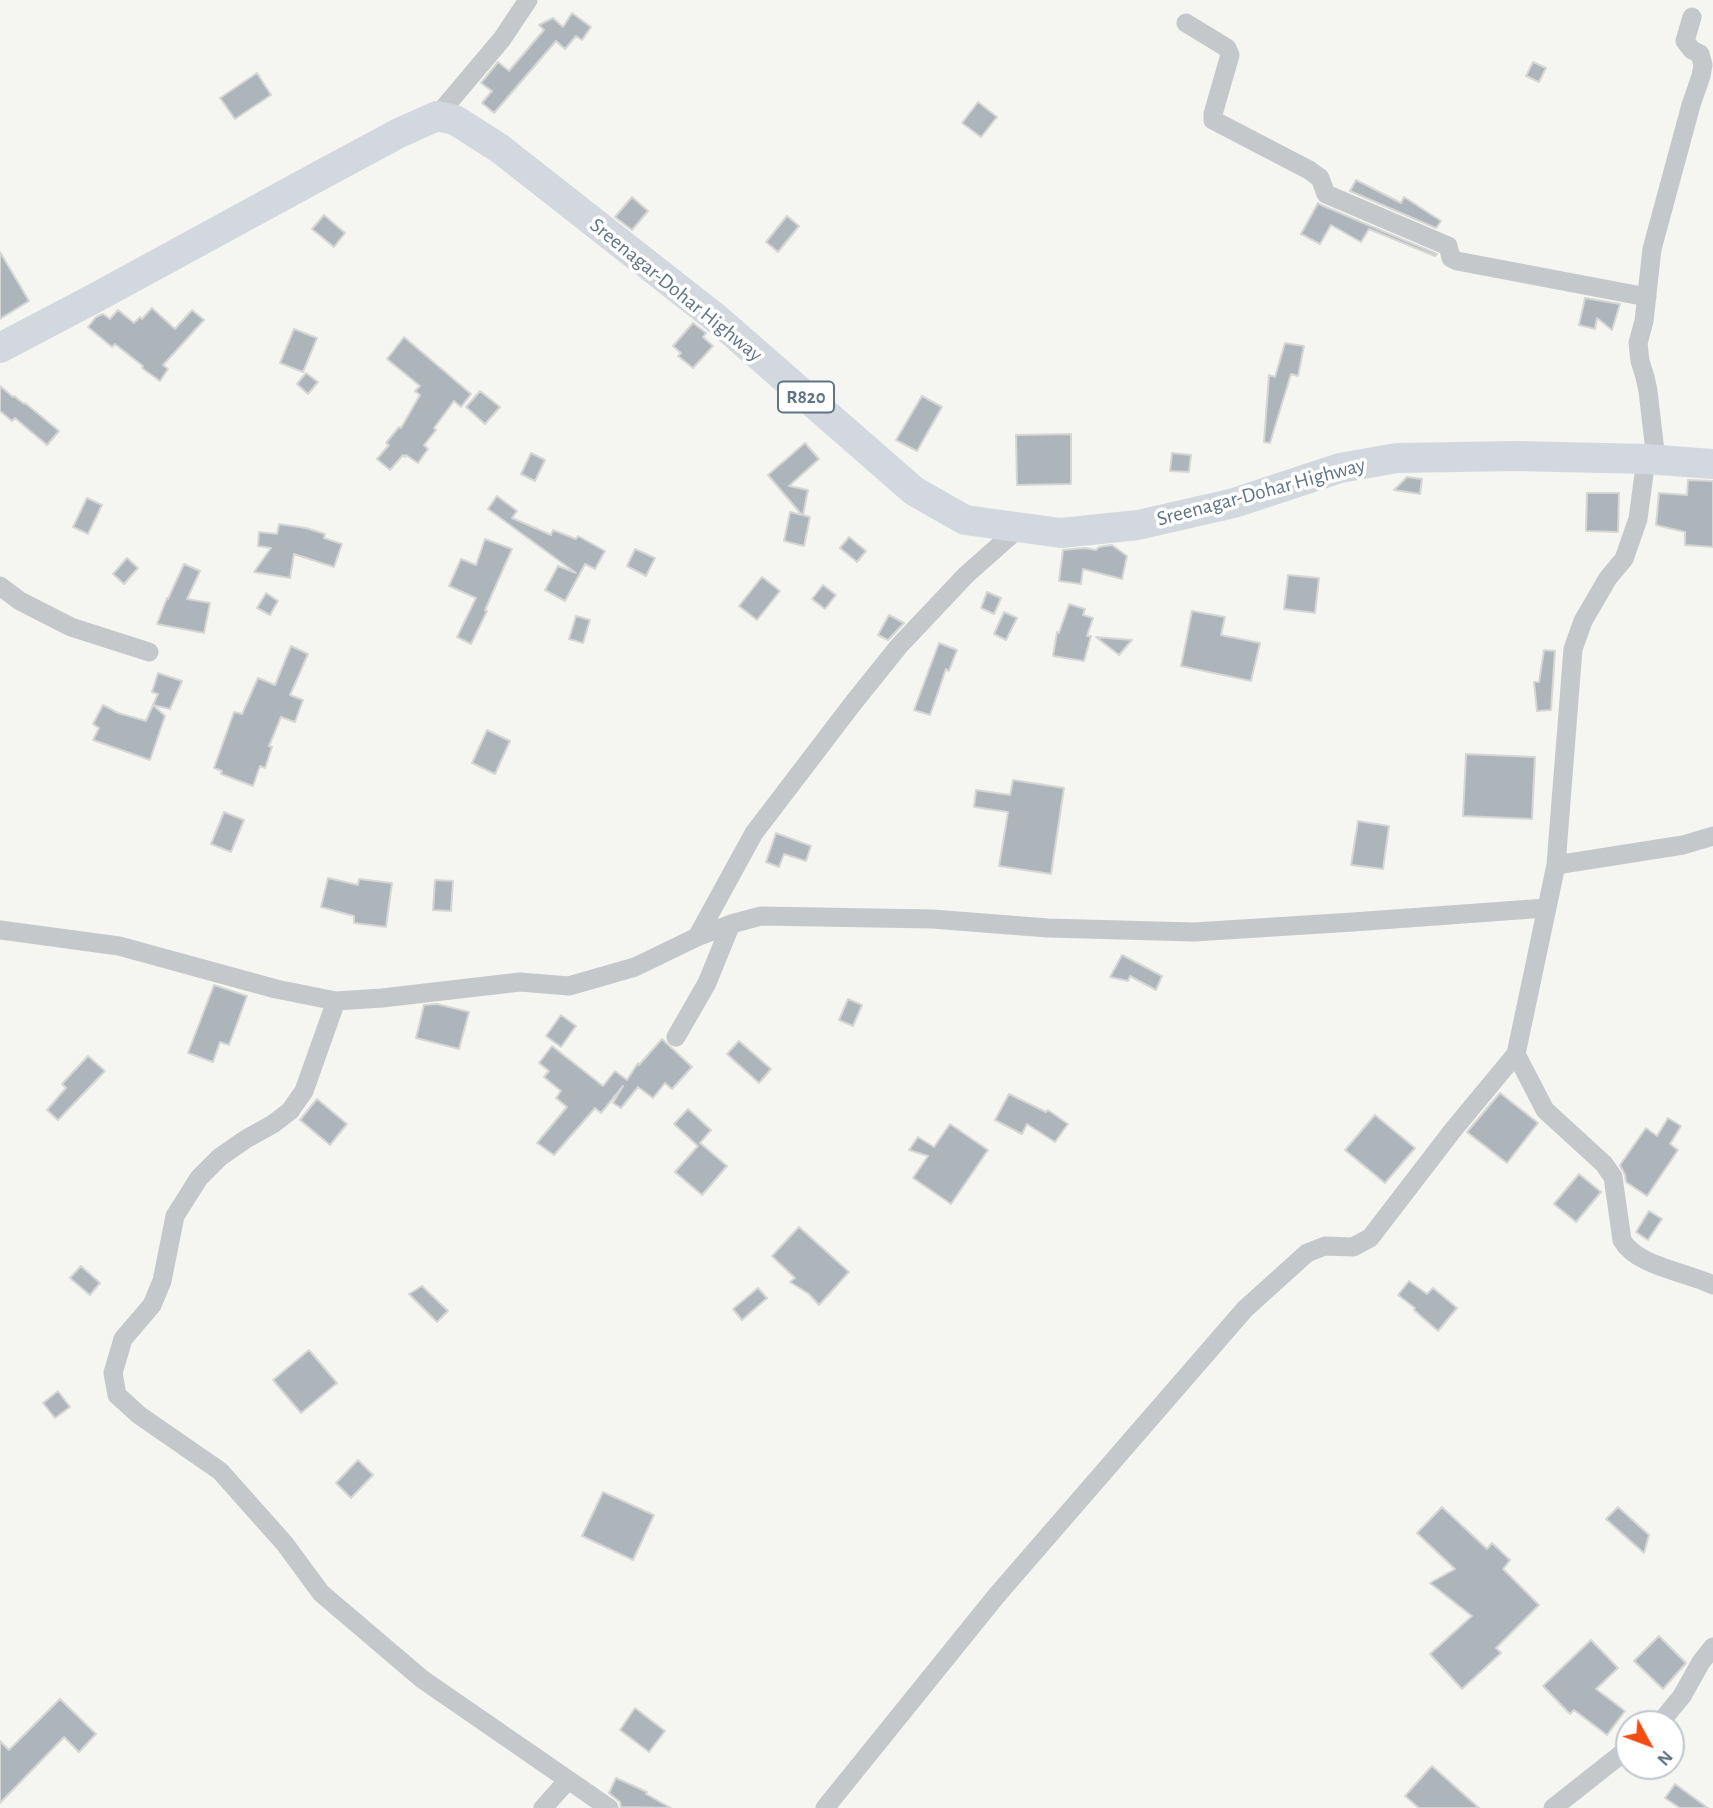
<!DOCTYPE html>
<style>
body{margin:0}
#map{position:relative;width:1713px;height:1808px;overflow:hidden;background:#f5f5f1;font-family:"Alegreya Sans",sans-serif}
canvas{display:block}
.north{position:absolute;left:1615px;top:1710px;width:70px;height:70px;box-sizing:border-box;background:#fff;border:2px solid #c0c7ce;border-radius:50%;rotate:131deg;font-size:19px;font-weight:700;line-height:28px;text-align:center;color:#617485}
.north::after{content:'';display:block;margin:auto;width:24px;height:32px;background:#f34b12;clip-path:polygon(50% 0,100% 100%,50% 72%,0 100%)}
</style>
<div id="map">
<canvas width="1713" height="1808"></canvas>
<div class="north">N</div>
</div>
<script>
const ctx = document.querySelector('canvas').getContext('2d');
ctx.lineJoin = 'round';
function fillPath(path, color) { ctx.fillStyle = color; ctx.fill(path, 'evenodd'); }
function stroke(path, color, width, dash) { ctx.strokeStyle = color; ctx.lineWidth = width; ctx.lineCap = dash ? 'butt' : 'round'; ctx.setLineDash(dash || []); ctx.stroke(path); }
function label(font, color, halo, rows, align = 'center') {
  ctx.font = font + ' "Alegreya Sans",sans-serif'; ctx.lineWidth = 7; ctx.setLineDash([]); ctx.textBaseline = 'middle'; ctx.strokeStyle = halo; ctx.fillStyle = color; for (const [text, x, y, turn = 0] of rows) {
    ctx.save(); ctx.translate(x, y); ctx.rotate((+turn || 0) * Math.PI / 180); ctx.textAlign = isNaN(turn) ? turn : align; if (halo) ctx.strokeText(text, 0, 0); ctx.fillText(text, 0, 0); ctx.restore();
  }
}
const building = new Path2D(`
 M572 13 591 27 582 40 576 36 565 49 556 41 494 113 482 103 492 91 481 83 498 62 509 71 544 30 539 25 553 18 563 27Z
 M1533 62 1546 68 1539 82 1526 76Z
 M257 73 271 95 235 119 220 98Z
 M978 102 997 117 981 137 962 123Z
 M1356 180 1401 203 1404 197 1441 221 1436 228 1350 191Z
 M632 197 648 211 632 230 615 217Z
 M1318 203 1321 205 1437 254 1435 256 1369 229 1361 242 1331 225 1320 244 1301 234Z
 M324 215 345 233 334 247 312 229Z
 M787 216 799 226 778 252 766 242Z
 M0 252 29 301 0 319Z
 M1585 298 1620 304 1612 330 1597 318 1595 329 1579 325Z
 M152 308 175 329 192 310 204 320 163 365 168 369 160 381 142 368 143 366 115 344 112 347 88 327 96 317 103 314 110 319 118 310 134 323 140 317 142 319Z
 M693 323 706 333 703 337 713 346 693 368 678 356 681 353 673 346Z
 M294 329 317 338 303 372 280 363Z
 M404 337 471 394 461 407 454 401 434 428 436 430 424 445 428 449 418 463 406 455 405 457 403 455 390 470 377 459 389 445 386 443 399 427 401 428 420 395 415 391 420 386 387 359Z
 M1285 343 1304 346 1298 376 1291 374 1270 443 1264 442 1269 375 1275 377Z
 M306 373 318 382 308 394 297 384Z
 M0 386 13 397 14 396 24 404 25 403 59 431 47 445 15 418 12 421 0 411Z
 M480 391 500 407 485 424 466 407Z
 M922 396 942 407 917 451 896 440Z
 M1071 434V484L1017 485 1016 435Z
 M805 443 819 459 789 486 808 490 803 515 810 517 804 546 784 541 790 512 802 515 768 475Z
 M531 453 545 460 535 481 521 474Z
 M1172 453 1191 455 1189 472 1170 471Z
 M1407 477 1422 479 1420 494 1394 490Z
 M1688 480 1713 481V547L1685 545V532L1656 525 1659 493 1687 495Z
 M1587 493H1619L1618 532 1586 531Z
 M497 496 517 511 512 518 551 535 553 530 576 539 578 536 605 551 595 569 585 564 565 601 545 590 558 566 576 573 488 509Z
 M87 498 102 505 88 534 73 527Z
 M279 524 306 528 325 534 324 538 342 544 334 567 294 554 290 578 254 572 271 548 258 546 259 532 277 534Z
 M849 537 866 551 857 562 840 548Z
 M485 539 512 549 485 610 487 611 471 644 457 637 476 598 449 586 461 559 476 565Z
 M1112 545 1127 556 1122 579 1083 569 1081 584 1059 581 1063 550 1085 548 1096 550 1099 547Z
 M635 549 655 558 646 576 627 566Z
 M127 558 138 568 124 584 113 574Z
 M184 564 200 571 187 599 210 603 204 633 157 624 167 598 168 599Z
 M1288 575 1319 578 1315 613 1284 609Z
 M762 577 780 591 757 620 739 606Z
 M823 585 836 595 825 609 812 599Z
 M987 592 1001 598 994 614 981 608Z
 M266 593 278 601 270 615 257 608Z
 M1069 604 1085 609 1083 615 1093 618 1087 636H1091L1084 661 1053 656 1057 632 1059 633Z
 M1192 611 1225 617 1221 635 1260 643 1251 681 1181 666Z
 M1004 612 1017 618 1006 640 994 634Z
 M889 615 904 623 888 640 878 635Z
 M576 616 590 620 583 643 569 639Z
 M1096 637 1132 640 1119 655Z
 M939 643 957 650 949 671 946 669 930 715 914 710Z
 M291 646 308 654 290 695 303 700 295 722 281 717 269 746 272 747 265 768 260 766 253 786 221 774 222 771 214 768 234 712 242 714 258 678 275 685Z
 M1544 650 1555 651 1551 710 1537 711 1534 682H1539Z
 M158 673 182 681 170 709 153 705 158 694 152 692Z
 M103 705 118 713 146 721 153 705 165 716 150 760 93 740 99 728 93 724Z
 M487 730 510 741 495 774 472 763Z
 M1466 754 1535 757 1532 819 1463 816Z
 M1013 780 1064 788 1051 874 999 866 1008 812 974 807 976 790 1010 795Z
 M224 812 244 820 231 852 211 844Z
 M1358 821 1389 826 1383 869 1351 865Z
 M776 833 811 846 806 861 784 854 779 867 766 862Z
 M328 878 358 885 359 879 392 883 386 927 354 923V916L321 907Z
 M435 880 453 881 451 911 433 910Z
 M1122 955 1162 976 1156 990 1130 976 1128 981 1110 977Z
 M214 985 247 996 229 1045 220 1042 213 1062 188 1053Z
 M848 999 862 1005 853 1026 839 1020Z
 M437 1004 469 1012 459 1049 416 1038 424 1005Z
 M561 1015 576 1026 561 1047 546 1036Z
 M662 1039 692 1067 672 1089 665 1083 653 1098 638 1087 621 1108 613 1103 623 1086 601 1113 595 1108 554 1155 537 1143 567 1107 556 1098 561 1091 544 1077 549 1071 539 1063 552 1046 603 1086 615 1071 627 1080 638 1063 639 1065Z
 M739 1041 771 1069 759 1083 727 1054Z
 M88 1056 105 1071 58 1120 47 1110 66 1088 62 1084Z
 M1500 1093 1538 1123 1507 1163 1467 1132Z
 M1009 1094 1046 1112 1048 1110 1068 1124 1055 1142 1027 1124 1022 1134 995 1120Z
 M317 1099 347 1124 330 1145 300 1120Z
 M688 1109 711 1130 700 1143 727 1166 702 1195 675 1172 698 1146 674 1124Z
 M1375 1115 1415 1148 1385 1183 1345 1150Z
 M1668 1118 1681 1126 1670 1144 1678 1150 1647 1196 1626 1182 1625 1175 1620 1165 1646 1128 1657 1136Z
 M950 1124 988 1150 951 1204 913 1178 928 1156 909 1150 918 1137 934 1147Z
 M1579 1174 1601 1192 1576 1222 1554 1204Z
 M1649 1211 1662 1219 1648 1240 1636 1232Z
 M799 1227 849 1272 819 1305 809 1294 790 1282 795 1278 772 1256Z
 M81 1266 100 1283 90 1295 70 1278Z
 M1409 1281 1427 1294 1433 1288 1457 1308 1438 1331 1414 1310 1415 1308 1398 1295Z
 M422 1286 448 1311 437 1322 409 1294Z
 M758 1288 767 1298 742 1320 733 1309Z
 M309 1350 337 1383 301 1413 273 1380Z
 M58 1391 70 1407 55 1418 43 1403Z
 M358 1460 373 1475 351 1498 336 1483Z
 M603 1492 654 1515 633 1560 582 1536Z
 M1442 1507 1487 1549 1492 1543 1510 1560 1503 1569 1539 1605 1496 1648 1501 1653 1462 1689 1430 1654 1472 1616 1430 1583 1455 1569 1417 1533Z
 M1618 1507 1649 1535 1644 1553 1606 1519Z
 M1659 1636 1686 1663 1663 1689 1634 1661Z
 M1591 1640 1618 1668 1596 1689 1625 1711 1607 1735 1574 1710 1570 1714 1543 1686Z
 M60 1699 96 1734 79 1752 64 1737 0 1803V1741L9 1750Z
 M635 1708 665 1731 649 1752 620 1730Z
 M1432 1766 1479 1808H1419L1405 1796Z
 M616 1778 647 1792 646 1794 671 1808 621 1807 620 1802 609 1793Z
 M1675 1784 1708 1808H1680L1665 1798Z`);
fillPath(building, '#adb5bb');
stroke(building, '#d6d6d4', 2);
stroke(new Path2D(`
 M1186 23 1227 48 1230 55 1213 114V120L1309 170 1320 178 1326 194 1448 246 1451 258 1457 261 1647 297
 M437 116 502 39 528 0
 M1656 460 1648 391 1645 377 1640 361 1638 343 1644 321 1652 249 1691 105 1701 76 1703 65 1700 54 1692 50 1685 41 1692 17
 M0 586 20 601 71 627 149 652
 M1556 865 1573 649 1583 621 1608 578 1624 559 1638 519 1646 459
 M0 930 119 946 276 989 336 1001 382 998 520 982 569 986 635 967 697 937 731 924 761 916 932 919 1048 928 1194 932 1353 922 1546 908
 M697 937 754 833 854 702 899 646 966 575 1019 528
 M336 1001 304 1091 290 1111 273 1124 246 1139 220 1157 199 1178 175 1216 162 1281 152 1305 123 1339 113 1373 117 1395 139 1415 220 1471 285 1544 321 1593 422 1679 609 1808
 M676 1037 707 983 731 924
 M1516 1054 1545 1110 1604 1164 1613 1177 1622 1240C1636 1266 1686 1272 1713 1285
 M1659 1724 1682 1696 1701 1662 1713 1647
 M543 1808 568 1780
 M825 1808 997 1595 1245 1309 1307 1253 1325 1246 1353 1247 1370 1238 1453 1130 1516 1054 1556 865 1683 845 1713 836
 M1553 1808 1629 1748`), '#c4c8cb', 19);
stroke(new Path2D(`
 M0 348 95 298 319 176 399 133 437 116 455 120 499 148 717 319 914 491 965 520 1061 533 1138 525 1234 503 1340 468 1397 458 1516 456 1646 459 1713 464`), '#d2d8dd', 30);
for (const [x, y, w] of [
 [806,397,56]
]) { const box = new Path2D(); box.roundRect(x - w / 2, y - 15.5, w, 31, 5); ctx.fillStyle = '#fff'; ctx.fill(box); stroke(box, '#617485', 2); }
label('bold 19px', '#617485', null, [
 ["R820",806,397]
]);
label('21px', '#617485', '#fff', [
 ["Sreenagar-Dohar Highway",676,290,39],
 ["Sreenagar-Dohar Highway",1261,492,-15]
]);
</script>
